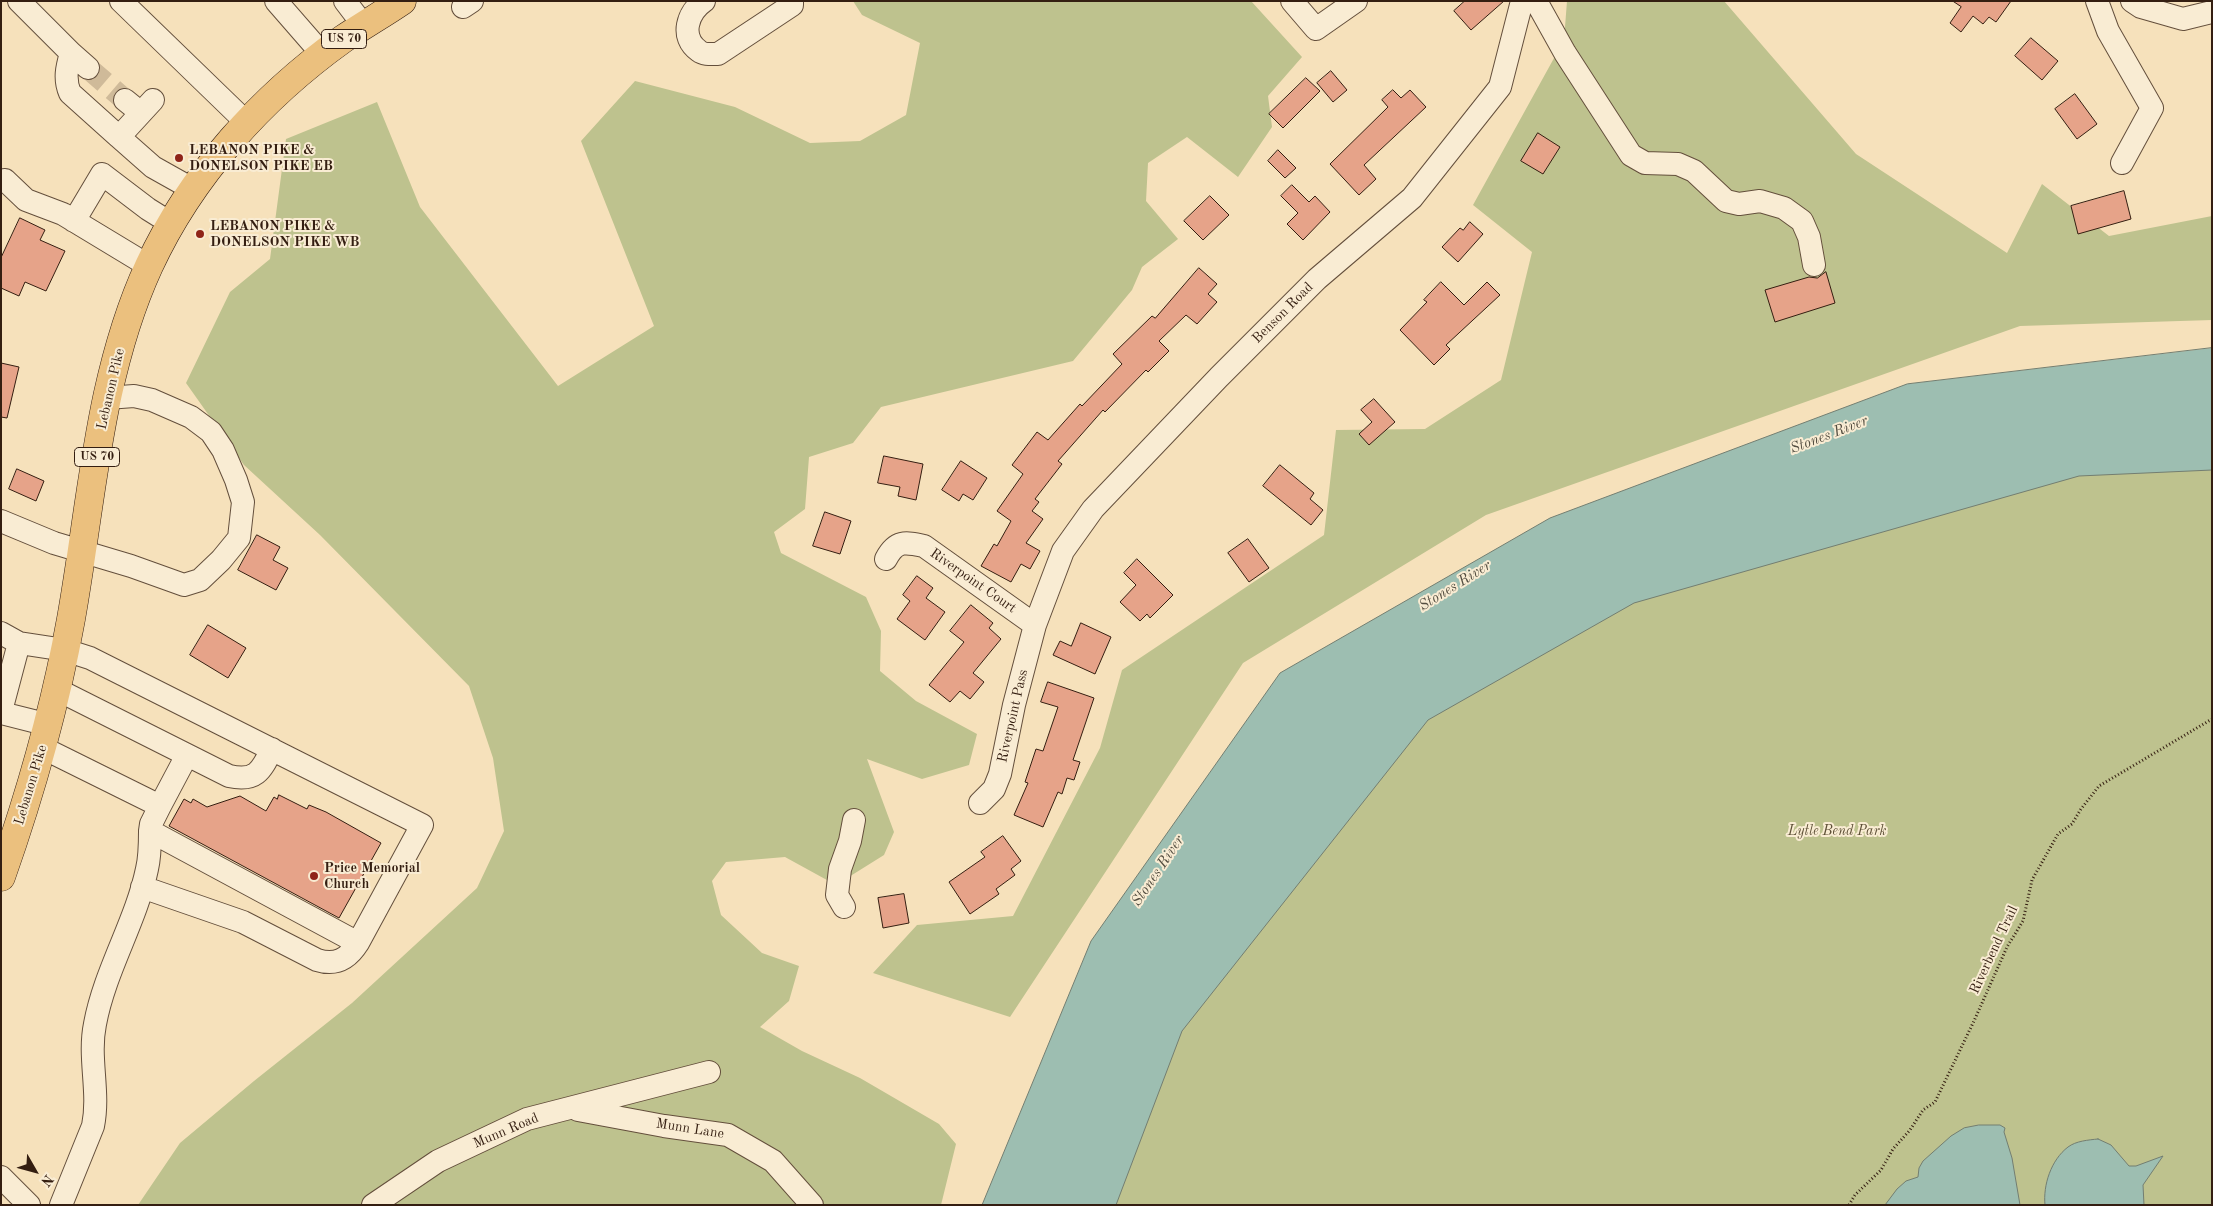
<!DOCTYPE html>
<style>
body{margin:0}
#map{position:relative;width:2213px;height:1206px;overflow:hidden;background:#f6e1bb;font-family:"Old Standard TT",serif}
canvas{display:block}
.frame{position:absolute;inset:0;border:2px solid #341e11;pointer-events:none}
.north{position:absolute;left:10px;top:1146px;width:50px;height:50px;-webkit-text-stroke:4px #f9ecd3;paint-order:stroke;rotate:128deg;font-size:14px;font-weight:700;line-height:20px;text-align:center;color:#341e11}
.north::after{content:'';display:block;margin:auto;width:18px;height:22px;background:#341e11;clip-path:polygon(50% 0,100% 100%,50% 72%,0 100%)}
</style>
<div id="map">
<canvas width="2213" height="1206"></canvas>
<div class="frame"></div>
<div class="north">N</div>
</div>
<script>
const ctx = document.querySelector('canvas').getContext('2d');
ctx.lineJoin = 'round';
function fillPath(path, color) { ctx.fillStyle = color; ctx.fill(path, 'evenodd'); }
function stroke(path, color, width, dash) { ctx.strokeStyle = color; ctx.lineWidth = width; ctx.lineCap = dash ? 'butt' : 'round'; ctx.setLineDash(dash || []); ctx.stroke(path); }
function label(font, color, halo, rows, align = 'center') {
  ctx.font = font + ' "Old Standard TT",serif'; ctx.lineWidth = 4; ctx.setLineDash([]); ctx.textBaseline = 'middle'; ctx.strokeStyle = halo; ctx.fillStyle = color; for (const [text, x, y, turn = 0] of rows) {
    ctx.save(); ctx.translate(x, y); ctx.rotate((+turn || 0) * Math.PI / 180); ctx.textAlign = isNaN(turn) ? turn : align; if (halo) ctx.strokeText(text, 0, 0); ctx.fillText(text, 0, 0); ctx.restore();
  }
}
fillPath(new Path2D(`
 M853 1H1251L1302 57 1268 96 1272 127 1238 177 1187 137 1148 163 1146 201 1178 239 1142 267 1132 290 1073 361 881 407 853 443 809 457 805 509 774 532 781 553 866 597 881 631 880 671 916 701 977 734 969 765 922 779 867 759 894 832 884 855 836 885 785 857 726 862 712 881 721 915 762 953 799 966 789 1001 760 1027 802 1051 860 1078 939 1124 956 1144 941 1205H138L180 1143 254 1081 352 1003 477 888 504 831 493 758 469 686 320 535 244 465 186 383 230 292 270 259 286 139 377 102 420 207 558 386 654 326 581 141 635 81 735 107 810 143 860 141 906 115 920 43 862 15Z
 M1567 1H1724L1856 154 2007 253 2042 184 2109 236 2212 216V320L2020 326 1486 515 1243 663 1010 1017 873 973 917 925 1013 916 1100 748 1122 670 1324 535 1336 430 1425 429 1501 380 1532 252 1473 205 1564 40Z
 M2212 390V1205H998L1279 694Z`), '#bec28e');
const water = new Path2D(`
 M2212 348V470L2079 476 1634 603 1428 720 1182 1031 1116 1205H982L1091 941 1280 673 1550 518 1907 384Z
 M1979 1125H2000L2005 1128 2004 1132 2012 1158 2020 1205H1885L1897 1189 1906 1181 1918 1177 1919 1168 1923 1161 1951 1136 1964 1128Z
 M2098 1139 2111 1145 2129 1166H2136L2163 1156 2143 1185 2144 1205H2045C2043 1185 2051 1160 2068 1147 2076 1141 2088 1140 2098 1139Z`);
fillPath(water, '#9dbeb1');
stroke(water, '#737e71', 1);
const building = new Path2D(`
 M1465 1H1504L1471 30 1454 11Z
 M1953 1H2011L1996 22 1989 17 1983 24 1973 16 1961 32 1950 23 1961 7Z
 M2031 38 2058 61 2042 80 2015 56Z
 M1331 71 1347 90 1333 102 1317 83Z
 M1306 78 1320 91 1283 128 1269 114Z
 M1393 90 1401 98 1410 90 1426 107 1364 165 1376 179 1359 195 1330 164 1388 107 1382 100Z
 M2075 94 2097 124 2077 139 2055 109Z
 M1538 133 1560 147 1543 174 1521 161Z
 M1278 150 1296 168 1285 178 1268 161Z
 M1292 185 1309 202 1315 196 1330 212 1303 240 1287 224 1298 213 1281 196Z
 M2124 191 2131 219 2078 234 2071 206Z
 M1210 196 1229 215 1203 240 1184 221Z
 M20 218 45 230 40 240 65 251 46 291 25 282 19 296 1 288V258Z
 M1470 222 1483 234 1458 262 1442 247 1460 228 1463 230Z
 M1199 268 1217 284 1208 294 1217 302 1197 324 1186 315 1159 341 1169 351 1148 372 1146 370 1105 412 1103 410 1058 461 1062 464 1035 499 1039 502 1032 511 1043 519 1026 543 1040 551 1030 569 1021 564 1011 582 981 566 994 544 997 546 1011 521 997 511 1023 474 1012 465 1037 432 1048 440 1080 404 1082 406 1122 364 1113 354 1152 316 1155 318Z
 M1826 272 1835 303 1775 322 1765 290 1809 277 1817 278Z
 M1441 282 1464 305 1487 282 1500 295 1446 345 1450 349 1434 365 1400 330 1427 302 1424 300Z
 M1 363 19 367 7 418 1 417Z
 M1374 399 1395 422 1369 445 1359 434 1372 422 1361 410Z
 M884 456 923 464 916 500 898 496 900 487 878 483Z
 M961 461 987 478 973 500 963 494 959 501 942 490Z
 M1280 465 1314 493 1310 499 1323 510 1311 525 1263 486Z
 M17 469 44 481 36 501 9 489Z
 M825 512 851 521 840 554 813 546Z
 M257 535 280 547 273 560 288 568 276 590 238 570Z
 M1248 539 1269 568 1249 582 1228 553Z
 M1137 559 1173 595 1150 618 1147 614 1140 621 1120 602 1136 585 1124 573Z
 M917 576 933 588 926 598 945 612 925 640 897 619 910 601 903 595Z
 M971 605 993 623 989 628 1001 639 973 673 984 682 970 699 960 691 950 702 929 685 964 642 950 631Z
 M1081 623 1111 637 1095 674 1053 655 1060 641 1071 646Z
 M208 625 246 648 228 678 190 655Z
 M1048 682 1094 698 1073 760 1080 762 1074 780 1067 778 1062 794 1058 792 1043 827 1014 815 1028 783 1025 782 1036 749 1043 751 1058 707 1041 702Z
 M279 795 307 809 309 805 326 812 381 843 339 918 169 826 184 799 191 803 193 799 207 807 240 796 266 811 274 797 277 799Z
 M1003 836 1021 861 1011 869 1015 875 996 889 999 894 970 914 949 882 985 857 981 852Z
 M904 894 909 923 883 928 878 898Z`);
fillPath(building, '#e6a389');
stroke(building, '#341e11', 1);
stroke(new Path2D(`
 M88 68 125 100`), '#cfba99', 22, [22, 11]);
const minor = new Path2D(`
 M19 1 71 53C67 67 64 79 70 93L119 137
 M121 1 247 123
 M276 1 323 55
 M345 1 364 26
 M704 1C688 12 679 37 699 51 704 55 712 54 718 54L792 5V1
 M1292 1 1316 29 1356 1
 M1536 1 1565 53 1631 155 1645 163 1678 164 1694 171 1726 201 1739 204 1760 201 1784 208 1802 221 1809 237 1814 265
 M2097 1 2108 31 2152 108 2122 163
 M2132 1 2141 7 2183 19 2212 12
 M463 7 472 1
 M71 53 88 68
 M125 100 141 113
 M153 100 119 137 153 167 194 190
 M5 180 26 200 63 214 149 266
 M74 221 102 174 148 209 172 224
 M1 521 54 543 131 566 184 585 200 580 221 560 239 538 243 502 236 480 223 450 211 432 191 417 152 400 134 396 107 398
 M886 559C896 540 905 542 924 546L1035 625
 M1 633 19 643
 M58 690 229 776C256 782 261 771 272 749
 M1 711 19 643 65 650 90 658 422 825 358 943 150 831 151 824 160 806 43 748
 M1 713 49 725
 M980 803 994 789 1000 774 1014 705 1035 625 1063 551 1093 509 1219 377 1317 279 1412 198 1500 87 1522 1
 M160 806 187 755
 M142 887 243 922 317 960C336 966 348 959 358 943
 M844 907 837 895 840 869 850 841 854 820
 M578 1110 664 1126 728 1135 773 1161 812 1205
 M1 1177 29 1205
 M61 1205 93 1126C100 1092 88 1058 95 1024 105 970 136 922 147 869 150 857 150 844 150 831
 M373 1205 438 1161 527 1119 709 1072`);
const major = new Path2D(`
 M1 877C31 792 55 708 71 619 92 502 98 377 149 266 191 175 262 97 343 39 362 26 383 14 402 1`);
stroke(minor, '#644f3c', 24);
stroke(major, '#341e11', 29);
stroke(new Path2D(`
 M1849 1205 1855 1195 1881 1170 1893 1149 1910 1130 1923 1110 1935 1102 1974 1021 2007 947 2023 921 2032 880 2058 834 2072 824 2081 809 2099 786 2212 719`), '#341e11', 3, [1, 2.5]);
stroke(minor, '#f9ecd3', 22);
stroke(major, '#ebc07e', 28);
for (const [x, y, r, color] of [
 [179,158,5,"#8f2418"],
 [200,234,5,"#8f2418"],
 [314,876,5,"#8f2418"]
]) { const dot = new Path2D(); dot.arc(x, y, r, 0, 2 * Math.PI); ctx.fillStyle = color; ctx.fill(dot); stroke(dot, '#f9ecd3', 2); }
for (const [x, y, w] of [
 [344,39,45],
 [97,457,45]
]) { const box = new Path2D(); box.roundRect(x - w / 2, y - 9.5, w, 19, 4); ctx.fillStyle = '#f9ecd3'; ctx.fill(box); stroke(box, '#341e11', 1); }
label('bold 12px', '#341e11', null, [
 ["US 70",344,39],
 ["US 70",97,457]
]);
label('bold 14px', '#341e11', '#f9ecd3', [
 ["LEBANON PIKE &",189,150],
 ["DONELSON PIKE EB",189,166],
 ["LEBANON PIKE &",210,226],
 ["DONELSON PIKE WB",210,242],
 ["Price Memorial",324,868],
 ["Church",324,884]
], 'left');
label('14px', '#341e11', '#f9ecd3', [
 ["Benson Road",1283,313,-45],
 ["Lebanon Pike",111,389,-77],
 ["Riverpoint Court",973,581,35],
 ["Riverpoint Pass",1013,716,-77],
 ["Lebanon Pike",31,785,-73],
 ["Riverbend Trail",1994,950,-65],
 ["Munn Lane",690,1129,9],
 ["Munn Road",506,1131,-23]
]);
label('italic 14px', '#5d4f36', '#f9ecd3', [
 ["Lytle Bend Park",1837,831]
]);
label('italic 15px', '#544e41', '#f9ecd3', [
 ["Stones River",1829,435,-21],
 ["Stones River",1455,586,-32],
 ["Stones River",1158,871,-56]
]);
</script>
